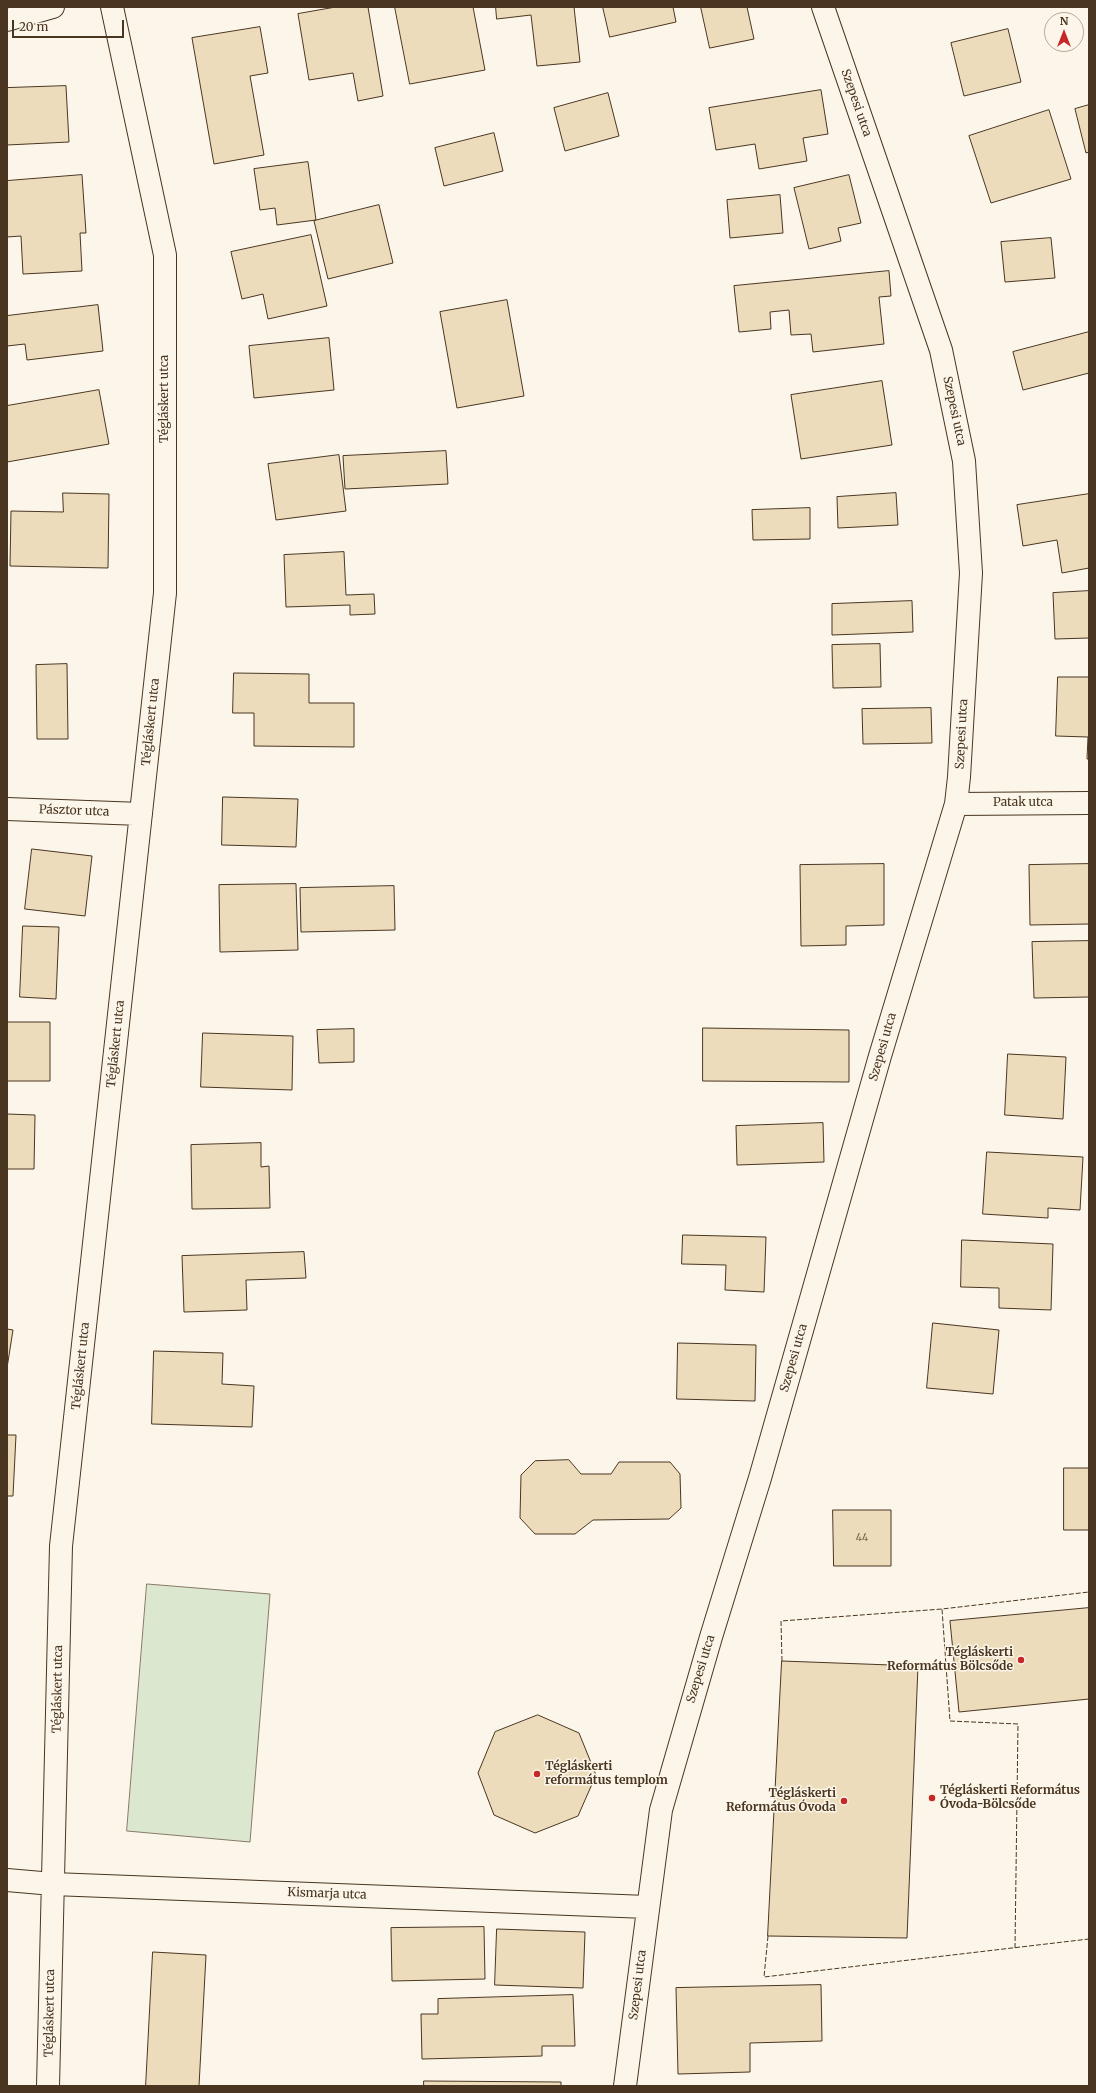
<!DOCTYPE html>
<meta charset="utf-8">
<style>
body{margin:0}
#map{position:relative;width:1096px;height:2093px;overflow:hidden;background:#fbf6e9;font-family:Merriweather,serif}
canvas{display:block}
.frame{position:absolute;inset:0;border:8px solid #4a3520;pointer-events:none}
.north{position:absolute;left:1044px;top:12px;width:40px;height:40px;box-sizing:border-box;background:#fbf6e9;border:1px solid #b4a999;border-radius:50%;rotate:0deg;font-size:11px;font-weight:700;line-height:16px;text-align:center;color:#4a3520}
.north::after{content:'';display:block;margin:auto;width:14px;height:18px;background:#c62828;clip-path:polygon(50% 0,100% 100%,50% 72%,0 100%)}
.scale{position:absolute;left:12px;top:20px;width:112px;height:18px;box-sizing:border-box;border:2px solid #4a3520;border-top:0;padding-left:5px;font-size:12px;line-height:14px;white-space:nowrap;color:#4a3520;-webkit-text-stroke:3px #fbf6e9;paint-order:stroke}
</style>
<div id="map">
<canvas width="1096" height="2093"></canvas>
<div class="frame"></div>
<div class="north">N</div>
<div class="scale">20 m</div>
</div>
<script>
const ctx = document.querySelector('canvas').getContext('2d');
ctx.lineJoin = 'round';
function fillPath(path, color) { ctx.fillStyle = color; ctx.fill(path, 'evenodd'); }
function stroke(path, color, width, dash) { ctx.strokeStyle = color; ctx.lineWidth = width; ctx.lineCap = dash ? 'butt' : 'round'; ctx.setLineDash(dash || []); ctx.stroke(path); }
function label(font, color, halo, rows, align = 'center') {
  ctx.font = font + ' Merriweather,serif'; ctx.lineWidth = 3; ctx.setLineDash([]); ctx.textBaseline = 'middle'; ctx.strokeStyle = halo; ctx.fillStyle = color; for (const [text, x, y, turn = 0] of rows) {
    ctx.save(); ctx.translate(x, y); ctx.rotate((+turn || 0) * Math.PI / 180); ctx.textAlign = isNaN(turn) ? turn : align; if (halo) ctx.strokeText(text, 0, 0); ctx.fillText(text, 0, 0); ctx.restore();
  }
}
const green = new Path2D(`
 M147 1584 270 1594 250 1842 127 1831Z`);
fillPath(green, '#dce7d0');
stroke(green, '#887966', 1);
const building = new Path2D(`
 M336 7H368L383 96 358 101 353 73 309 80 298 14Z
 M395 7H473L485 70 410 84Z
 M496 7H574L580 62 537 66 531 15 497 19Z
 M603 7H673L676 22 610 37Z
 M701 7H747L754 39 710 48Z
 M260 27 268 73 250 76 264 155 214 164 192 38Z
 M1008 29 1021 82 964 96 951 43Z
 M66 86 69 142 7 145V88Z
 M821 90 828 134 803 138 807 161 759 169 755 144 716 150 709 108Z
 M608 93 619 136 565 151 554 108Z
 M1089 105V152L1086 153 1075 109Z
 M1049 110 1071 179 991 203 969 136Z
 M494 133 503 171 444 186 435 148Z
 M308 162 316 220 277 225 275 208 260 210 254 169Z
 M82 175 86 233H80L82 271 23 274 21 236 7 237V181Z
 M849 175 861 223 838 228 841 241 809 249 794 188Z
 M780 195 783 233 730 238 727 200Z
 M379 205 393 263 328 279 314 221Z
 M311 235 327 306 268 319 263 294 242 299 231 252Z
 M1051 238 1055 278 1005 282 1001 242Z
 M889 271 891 296 879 297 884 344 813 352 811 334 791 335 789 310 770 312 771 329 739 332 734 286Z
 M507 300 524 396 457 408 440 312Z
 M98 305 103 351 27 360 25 344 7 346V316Z
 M1089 332V373L1023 390 1013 352Z
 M329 338 334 390 254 398 249 346Z
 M882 381 892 445 801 459 791 395Z
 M99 390 109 444 7 462V406Z
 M446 451 448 484 345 489 343 456Z
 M339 455 346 511 276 520 268 464Z
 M63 493 109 494 108 568 10 566 11 511 63 512Z
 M896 493 898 525 838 528 837 497Z
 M1089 494V568L1062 573 1057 540 1023 546 1017 505Z
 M810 508V539L753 540 752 510Z
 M344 552 346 595 374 594 375 614 350 615V605L286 607 284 555Z
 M1089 591V638L1055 639 1053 593Z
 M912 601 913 632 832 635V604Z
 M880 644 881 687 833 688 832 645Z
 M67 664 68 739H37L36 665Z
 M234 673 309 674V703H354V747L254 746V713H233Z
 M1058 677H1089V759H1087L1088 737 1056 736Z
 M931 708 932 743 863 744 862 709Z
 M223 797 298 799 296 847 222 845Z
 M32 849 92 856 85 916 25 909Z
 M884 864V925L846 926V945L801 946 800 865Z
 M1089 864V924L1030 925 1029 865Z
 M296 884 298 950 220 952 219 885Z
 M394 886 395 930 301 932 300 888Z
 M23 926 59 927 56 999 20 997Z
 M1089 941V997L1034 998 1032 942Z
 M7 1022H50V1081H7Z
 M703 1028 849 1030V1082L703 1081Z
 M354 1029V1062L319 1063 317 1030Z
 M203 1033 293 1036 292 1090 201 1087Z
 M1008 1054 1066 1057 1063 1119 1005 1115Z
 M7 1114 35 1115 34 1169H7Z
 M823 1123 824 1162 737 1165 736 1126Z
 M261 1143V1167L269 1166 270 1208 192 1209 191 1145Z
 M987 1152 1083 1157 1080 1210 1048 1208V1218L983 1214Z
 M683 1235 766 1237 764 1292 725 1290 726 1265 682 1264Z
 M962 1240 1053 1244 1051 1310 999 1308V1288L961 1287Z
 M304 1252 306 1278 246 1280 247 1310 184 1312 182 1256Z
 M933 1323 999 1330 993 1394 927 1388Z
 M7 1329 13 1330 7 1368Z
 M678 1343 756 1345 755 1401 677 1399Z
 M154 1351 223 1353 222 1384 254 1386 252 1427 152 1424Z
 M7 1435H16L13 1496H7Z
 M569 1460 581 1474H611L619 1462H670L680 1474 681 1508 669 1519 593 1520 575 1534H535L520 1518 521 1475 535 1461Z
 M1064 1468H1089V1530H1064Z
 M833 1510H891V1566H834Z
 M1089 1608V1699L959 1712 950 1621Z
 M782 1661 918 1666 907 1938 768 1936Z
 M538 1715 579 1733 596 1775 578 1816 535 1833 494 1815 478 1773 495 1732Z
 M484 1927 485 1979 392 1981 391 1928Z
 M497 1929 585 1932 583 1988 495 1985Z
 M153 1952 206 1955 199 2086H146Z
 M821 1985 822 2041 750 2043V2072L678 2074 676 1988Z
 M573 1995 575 2046H542V2056L422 2059 421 2014H438V1999Z
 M424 2081 561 2082V2086H424Z`);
fillPath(building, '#ecdcbc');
stroke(building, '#4a3520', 1);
const street = new Path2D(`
 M7 20 53 7
 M956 804 1089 803
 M7 809 141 814
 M7 1880 53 1884 647 1907
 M48 2086 61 1546 165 593V255L112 7
 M625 2086 661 1810 711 1637 760 1478 880 1056 956 804 959 777 971 573 964 461 941 350 823 7`);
stroke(street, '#4a3520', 24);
stroke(street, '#fbf6e9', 22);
stroke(new Path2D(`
 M782 1661 781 1621 942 1609
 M768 1936 764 1977 1089 1939
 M1015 1948 1018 1724 950 1721 942 1609 1089 1592`), '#4a3520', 1, [5, 2]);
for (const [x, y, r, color] of [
 [1021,1660,4,"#c62828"],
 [537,1774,4,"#c62828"],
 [932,1798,4,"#c62828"],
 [844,1801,4,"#c62828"]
]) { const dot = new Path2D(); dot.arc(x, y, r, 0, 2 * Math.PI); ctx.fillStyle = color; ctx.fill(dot); stroke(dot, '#fbf6e9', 1.5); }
label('10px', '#725f47', null, [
 ["44",862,1538]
]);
label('12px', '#4a3520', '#fbf6e9', [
 ["Szepesi utca",856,103,71],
 ["Tégláskert utca",165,399,-90],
 ["Szepesi utca",954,411,78],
 ["Tégláskert utca",151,722,-84],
 ["Szepesi utca",962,734,-87],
 ["Patak utca",1023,803],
 ["Pásztor utca",74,811,2],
 ["Tégláskert utca",116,1044,-84],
 ["Szepesi utca",883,1047,-74],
 ["Szepesi utca",794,1358,-74],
 ["Tégláskert utca",81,1366,-84],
 ["Szepesi utca",701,1669,-73],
 ["Tégláskert utca",58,1689,-89],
 ["Kismarja utca",327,1894,2],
 ["Szepesi utca",638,1985,-83],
 ["Tégláskert utca",50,2013,-89]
]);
label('bold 12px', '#4a3520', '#fbf6e9', [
 ["Tégláskerti",1013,1653],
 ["Református Bölcsőde",1013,1667],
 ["Tégláskerti",545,1767,"left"],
 ["református templom",545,1781,"left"],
 ["Tégláskerti Református",940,1791,"left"],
 ["Óvoda-Bölcsőde",940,1805,"left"],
 ["Tégláskerti",836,1794],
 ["Református Óvoda",836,1808]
], 'right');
</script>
